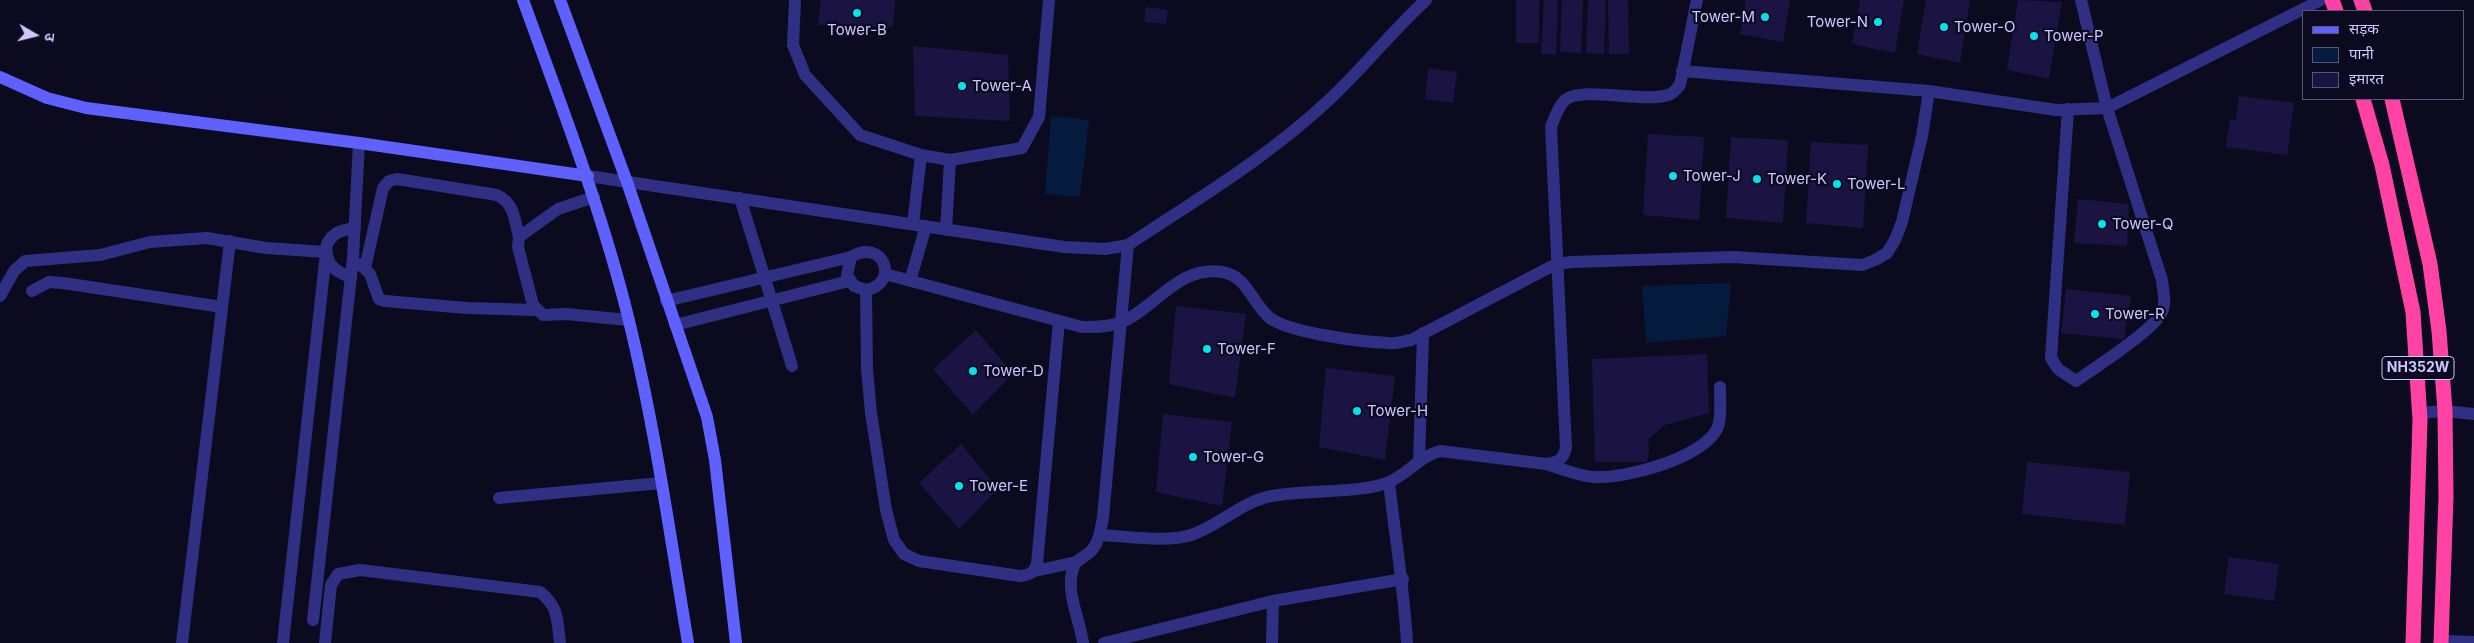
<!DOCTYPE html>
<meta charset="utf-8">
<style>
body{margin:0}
#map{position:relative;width:2474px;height:643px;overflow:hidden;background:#0c0a1f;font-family:Inter,"Noto Sans Devanagari",sans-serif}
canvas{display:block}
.legend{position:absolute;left:2302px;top:10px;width:162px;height:90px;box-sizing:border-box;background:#0c0a1f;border:1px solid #595679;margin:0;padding:6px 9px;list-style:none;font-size:15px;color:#ccc7ff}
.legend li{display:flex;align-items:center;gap:10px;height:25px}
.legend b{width:25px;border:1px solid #595679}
.north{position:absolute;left:10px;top:10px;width:50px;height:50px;-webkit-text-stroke:4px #0c0a1f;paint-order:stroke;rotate:98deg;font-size:14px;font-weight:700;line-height:20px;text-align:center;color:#ccc7ff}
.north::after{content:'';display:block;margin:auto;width:18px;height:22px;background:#ccc7ff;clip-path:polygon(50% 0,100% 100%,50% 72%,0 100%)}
</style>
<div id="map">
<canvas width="2474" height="643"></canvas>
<ul class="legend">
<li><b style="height:6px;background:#5e61ff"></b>सड़क</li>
<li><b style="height:14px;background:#041b3e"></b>पानी</li>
<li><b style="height:14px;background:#1b1442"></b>इमारत</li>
</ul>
<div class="north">उ</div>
</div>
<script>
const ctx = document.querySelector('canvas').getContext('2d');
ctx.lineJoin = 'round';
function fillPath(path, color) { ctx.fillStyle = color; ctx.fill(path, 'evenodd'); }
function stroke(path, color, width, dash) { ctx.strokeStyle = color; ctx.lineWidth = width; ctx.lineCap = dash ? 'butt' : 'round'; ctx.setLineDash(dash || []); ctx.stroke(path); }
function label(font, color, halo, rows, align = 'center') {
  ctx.font = font + ' Inter,sans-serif'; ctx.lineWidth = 4.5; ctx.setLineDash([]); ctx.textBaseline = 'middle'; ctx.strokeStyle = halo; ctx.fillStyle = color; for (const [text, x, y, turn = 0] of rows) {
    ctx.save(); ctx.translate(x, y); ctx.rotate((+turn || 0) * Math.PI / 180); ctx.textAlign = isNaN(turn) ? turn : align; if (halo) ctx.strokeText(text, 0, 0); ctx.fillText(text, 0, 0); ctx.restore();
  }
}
fillPath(new Path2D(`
 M1051 116 1089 120 1080 197 1045 194Z
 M1731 283 1726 336 1646 343 1642 286Z`), '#041b3e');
fillPath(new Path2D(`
 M821 0H895L893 27 818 25Z
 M1516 0H1539V43H1516Z
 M1544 0H1558L1556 55 1541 54Z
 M1562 0H1583L1581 53 1560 52Z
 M1588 0H1606L1604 54 1586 53Z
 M1608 0H1628L1629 54H1609Z
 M1746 0H1790L1783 42 1740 34Z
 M1860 0H1904L1895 53 1852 44Z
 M1926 0H1970L1960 63 1917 54Z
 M2018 0 2062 2 2049 79 2007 70Z
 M1146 7 1168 10 1166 24 1144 22Z
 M913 46 1008 55 1010 121 915 116Z
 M1428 68 1457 72 1453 103 1425 99Z
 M2239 96 2294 103 2287 155 2226 147 2230 120 2236 121Z
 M1648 134 1704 137 1699 220 1643 215Z
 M1731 137 1788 140 1783 223 1726 218Z
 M1811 142 1868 145 1863 228 1806 223Z
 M2078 199 2129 204 2127 246 2074 243Z
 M2066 289 2131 296 2124 339 2061 333Z
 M1176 306 1246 314 1235 398 1169 384Z
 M976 330 1013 374 973 415 933 369Z
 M1707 354 1709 413 1665 425 1648 439 1649 451 1647 462H1595L1592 359Z
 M1326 368 1395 376 1385 460 1319 447Z
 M1163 414 1232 422 1222 506 1156 492Z
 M961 444 998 489 959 529 919 483Z
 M2027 462 2130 472 2125 525 2022 514Z
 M2229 557 2279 564 2274 601 2224 594Z`), '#1b1442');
stroke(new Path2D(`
 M795 0 793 45 805 75 860 135 921 155 950 160 1022 148 1039 117 1049 0
 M1682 71 1929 91 2056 110 2107 108 2321 0
 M2068 109 2051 358 2058 369 2076 381C2096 367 2149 333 2161 314 2167 304 2163 291 2162 280L2107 108 2081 0
 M588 176 1064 247 1105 249 1128 245C1197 199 1270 156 1331 98 1364 67 1392 31 1426 0
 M594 197 558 209 519 237 518 247 533 305 543 315 566 314 628 320
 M740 198 792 366
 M913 224 921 155
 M946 230 950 160
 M327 254C329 268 339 273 351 277
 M360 264 370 274 379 299 385 301 467 308 535 310
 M365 268 383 188 389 181 397 179 497 195C515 204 514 219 519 237
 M885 274 1082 327C1095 327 1108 327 1120 323 1156 308 1178 265 1222 272 1248 276 1252 304 1270 318 1290 333 1362 342 1389 343 1396 344 1404 341 1411 340L1556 264 1572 262 1733 257 1862 265 1875 260 1887 253 1895 240 1902 222 1922 136 1929 91
 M910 281 926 226
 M866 290 867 369 871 413 886 510 894 540 904 554 919 561 1020 576C1029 575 1034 573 1037 564L1059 321
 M32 291 49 282 63 283 222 307
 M0 296 14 271 25 261 100 255 150 242 207 238 266 248 326 252
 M666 301 851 257C883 237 901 283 866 290L854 286 847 275 851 257
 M675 325 849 281
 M2419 413 2445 411 2474 414
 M1419 461 1423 333
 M1549 465C1562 469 1579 476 1593 477 1625 479 1701 459 1717 429 1722 419 1720 399 1720 387
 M1389 482C1395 536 1404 589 1407 643
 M499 498 661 483
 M1100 535C1126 536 1166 543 1191 535 1219 526 1242 501 1272 496 1306 489 1361 494 1389 482 1408 474 1420 456 1440 451L1546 464C1558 462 1563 460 1566 448L1551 127C1554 119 1558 107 1565 100 1582 86 1643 103 1668 95 1673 94 1676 89 1680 85L1697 0
 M1035 571 1076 562
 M313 620 353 258 359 143
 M2441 641 2474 642
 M182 643 230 241
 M283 643 327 244C333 232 342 230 355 228
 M325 643 331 585 338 574 360 570 540 592C559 607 557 620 560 643
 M1083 643C1080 619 1063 588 1075 564 1078 559 1086 556 1090 552 1099 544 1101 528 1103 517L1128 245
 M1104 643 1273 601
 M1272 643 1273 601 1403 579`), '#2f3083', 12);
stroke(new Path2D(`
 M523 0C559 99 597 198 624 301 653 413 669 529 688 643
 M560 0 627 182 707 417 715 460 736 643
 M0 77 47 98 86 108 359 143 588 176`), '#5e61ff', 12);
stroke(new Path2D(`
 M2332 0 2336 11
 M2361 0 2365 11
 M2363 99 2382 165 2413 312 2420 420 2413 643
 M2392 99 2430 264 2439 331 2445 411 2446 497 2441 643`), '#ff42a4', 15);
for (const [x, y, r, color] of [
 [857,13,5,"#00e4f2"],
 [1765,17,5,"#00e4f2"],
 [1878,22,5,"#00e4f2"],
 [1944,27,5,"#00e4f2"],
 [2034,36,5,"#00e4f2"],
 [962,86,5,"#00e4f2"],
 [1673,176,5,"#00e4f2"],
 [1757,179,5,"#00e4f2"],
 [1837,184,5,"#00e4f2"],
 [2102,224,5,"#00e4f2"],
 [2095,314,5,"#00e4f2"],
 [1207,349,5,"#00e4f2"],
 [973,371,5,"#00e4f2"],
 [1357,411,5,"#00e4f2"],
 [1193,457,5,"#00e4f2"],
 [959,486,5,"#00e4f2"]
]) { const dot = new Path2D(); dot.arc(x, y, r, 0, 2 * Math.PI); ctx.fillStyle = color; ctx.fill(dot); stroke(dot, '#0c0a1f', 2); }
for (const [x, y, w] of [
 [2418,368,72]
]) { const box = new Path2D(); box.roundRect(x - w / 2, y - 11.5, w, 23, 4); ctx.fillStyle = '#0c0a1f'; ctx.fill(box); stroke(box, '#ccc7ff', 1); }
label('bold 14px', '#ccc7ff', null, [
 ["NH352W",2418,368]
]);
label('15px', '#ccc7ff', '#0c0a1f', [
 ["Tower-M",1755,17,"right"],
 ["Tower-N",1868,22,"right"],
 ["Tower-O",1954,27],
 ["Tower-B",857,30,"center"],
 ["Tower-P",2044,36],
 ["Tower-A",972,86],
 ["Tower-J",1683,176],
 ["Tower-K",1767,179],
 ["Tower-L",1847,184],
 ["Tower-Q",2112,224],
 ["Tower-R",2105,314],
 ["Tower-F",1217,349],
 ["Tower-D",983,371],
 ["Tower-H",1367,411],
 ["Tower-G",1203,457],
 ["Tower-E",969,486]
], 'left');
</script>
